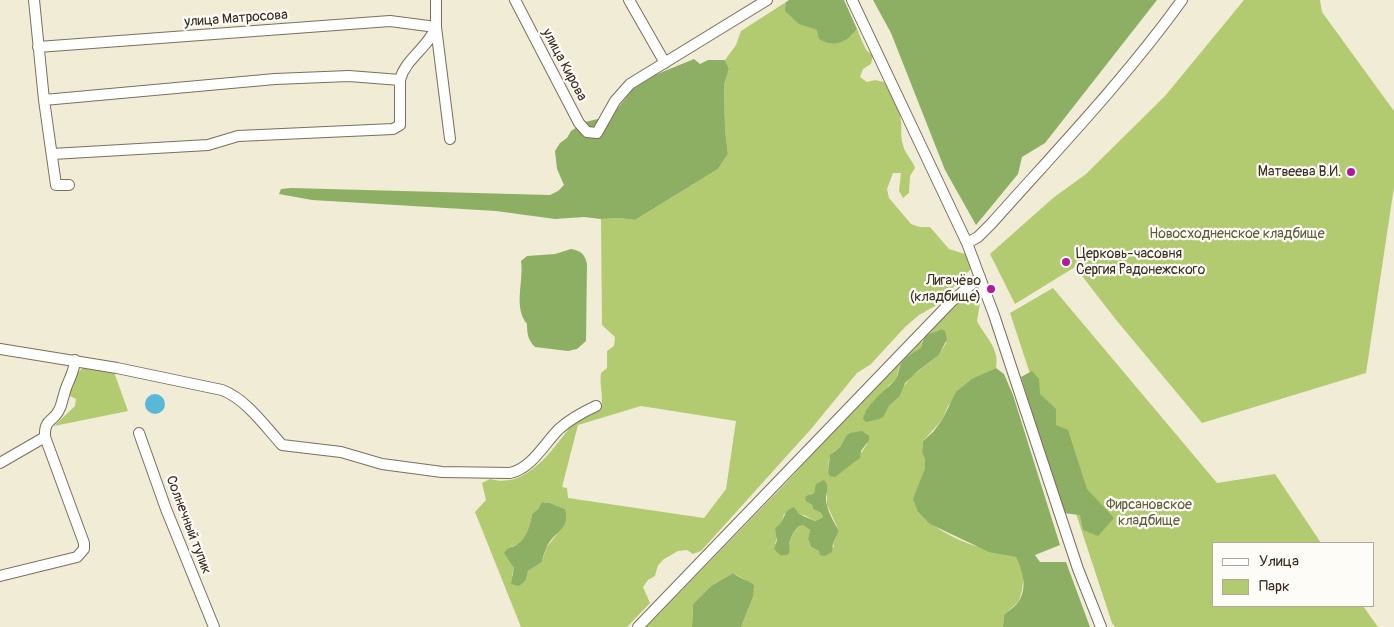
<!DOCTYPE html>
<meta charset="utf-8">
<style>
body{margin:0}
#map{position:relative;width:1394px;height:627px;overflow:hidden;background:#f1ecd5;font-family:Pangolin,sans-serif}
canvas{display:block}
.legend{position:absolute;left:1212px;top:542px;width:162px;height:65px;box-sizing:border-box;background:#fdfcf7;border:1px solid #afa8a0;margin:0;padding:6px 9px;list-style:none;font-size:15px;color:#3b2a1e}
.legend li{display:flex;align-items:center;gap:10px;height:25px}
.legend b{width:25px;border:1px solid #afa8a0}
</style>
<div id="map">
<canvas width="1394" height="627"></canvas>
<ul class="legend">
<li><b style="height:6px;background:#fff"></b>Улица</li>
<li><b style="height:14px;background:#b2cb71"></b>Парк</li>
</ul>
</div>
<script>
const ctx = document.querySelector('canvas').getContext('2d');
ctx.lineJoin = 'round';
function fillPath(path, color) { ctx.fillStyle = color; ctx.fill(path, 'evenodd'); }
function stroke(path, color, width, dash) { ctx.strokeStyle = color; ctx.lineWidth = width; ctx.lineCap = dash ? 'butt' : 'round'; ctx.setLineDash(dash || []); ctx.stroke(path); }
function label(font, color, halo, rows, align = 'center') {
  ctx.font = font + ' Pangolin,sans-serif'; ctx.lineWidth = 4.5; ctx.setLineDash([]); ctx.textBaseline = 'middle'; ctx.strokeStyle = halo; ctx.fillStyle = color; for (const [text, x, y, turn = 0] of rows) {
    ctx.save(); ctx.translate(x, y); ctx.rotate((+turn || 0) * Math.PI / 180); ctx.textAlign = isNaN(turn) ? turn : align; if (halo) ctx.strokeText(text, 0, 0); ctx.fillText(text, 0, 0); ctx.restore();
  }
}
fillPath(new Path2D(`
 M1244 0H1320L1322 12 1394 111V187L1366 373 1202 423 1117 321 1075 267 1015 304 990 254 1053 198 1086 174 1165 96Z
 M786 2V11C804 30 826 32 851 36L857 29 866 50 873 55 871 64 863 69 860 77 867 82 875 80 884 82C890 94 900 108 901 121 902 129 900 137 903 145 905 154 912 159 915 168L910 176 909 193 903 198 899 191 901 173H893L887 189 889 198 911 224 920 227H930L949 249 965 254 970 262V270L935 306 919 315 905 327 871 364 857 373 811 429 701 551 693 554 687 550 678 551 664 559 658 565 655 576 648 580 643 587 650 603 627 627H521L475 512 486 500 482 483 490 479C528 490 554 447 574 422L581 417 601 408C604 396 599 385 601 373L607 368V351L614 346 615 337 602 325 601 219 619 218 635 220 718 169 728 154 725 129 724 85 729 69 725 60 736 45 741 31ZM641 406 736 421 726 489 704 518 568 498 567 488 562 487 578 425ZM542 502 550 503 565 509 557 534 546 548 542 562 528 571 526 580 512 576 514 568 510 560 509 547C512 546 515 546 518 545 526 540 531 523 532 514L538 509Z
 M1053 288 1217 483 1275 474 1321 543H1213V606H1363L1378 627H1115L1112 623 1010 313Z
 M968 295H977L980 303 977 321C985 337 1000 348 996 368L973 378 948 406 942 420 923 441 922 452 925 460V468L920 482 918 512C943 538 981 550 1016 556L1024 574 1022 590 1019 601 1004 615 1003 627H741L753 597 747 581 733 573 711 586 693 604 692 627H646L783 486 885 376 954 306ZM941 329 946 343 939 355 911 377 903 387 900 396 889 406 885 412 875 420H871L864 415 874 401 884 393 889 385 896 379 899 367 904 360 921 348 922 339ZM846 436 867 444 856 461 838 474 828 472 829 459 833 452 840 447ZM827 488V505L839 531 833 543 834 547 819 551 811 547 808 539 810 530 803 525C796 526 790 539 789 546L775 544 784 514 804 515 815 521 823 517 821 513 813 509 812 505 809 502 810 494 814 493 815 489Z
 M85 367 114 372 128 411 54 426 75 406 76 399 68 395C69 392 71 390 72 388 76 379 75 372 85 367Z`), '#b2cb71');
fillPath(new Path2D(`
 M789 0H844L857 29C846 43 834 48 819 39L817 30 799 24 785 11 786 2Z
 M873 0H1157L1045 143 1022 157 1018 174 976 225 945 170 891 33Z
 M694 59 700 64 708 60H725L729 69 724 85 725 129 728 154 718 169 635 220 619 218 601 219 584 217 555 219 496 211 312 200 279 194 281 189 291 188 550 195 558 191 564 185 557 169 555 151 560 143 567 138 571 131 585 122 602 118 617 109 633 89 655 75Z
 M571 249C581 251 585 254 587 264L586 341 577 349 568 351 535 347C528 340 527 334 527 324 513 307 524 282 521 261L527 256 555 254Z
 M941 329 945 331 947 339 939 355 918 371 905 383 900 396 889 406 883 417 879 419 866 422 863 419C866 404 885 391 895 380 899 375 898 368 902 362 907 356 914 352 921 348 924 332 929 336 941 329Z
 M996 368 1004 374 1013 395 1060 545 1035 555 1040 562H1066L1090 627H1003L1004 615C1008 611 1016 606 1019 601 1028 586 1022 570 1016 557L989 552 930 524 918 512 913 499 925 468V460L922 452 923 441 933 432 942 420 956 392 973 378Z
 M1032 371 1039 379 1040 394 1056 409V425L1068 430 1087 489 1114 518 1098 536 1083 530 1080 515 1063 513 1021 377Z
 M862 431 869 436V440L861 451 860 458 835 477 830 476 828 472 830 455 840 447 846 436 850 433Z
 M824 480C830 486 826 492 826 500 827 511 834 522 839 531L833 543 832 552 825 556 820 555 819 551 811 547 808 539 810 530 803 525C796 526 792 535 790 541 787 548 795 557 780 555L774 549 777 540 775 528C786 522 781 512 794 507L799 514 815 521 823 517 821 513 813 509 812 505 805 500 806 496 814 493 816 484Z
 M542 502 550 503 565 509C569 527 561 528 551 540 546 546 544 553 542 562L528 571 526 580 519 586 511 584 514 568 504 553C511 544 511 549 518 544 526 539 531 523 532 514L538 509Z
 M733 573C739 578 750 581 754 585L753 597 741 627H692L693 604 711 586Z`), '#8daf63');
fillPath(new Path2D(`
 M145 404a10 10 0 1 1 20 0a10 10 0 1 1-20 0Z`), '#59b8d7');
const minor = new Path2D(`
 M34 0 44 100 56 185H69
 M436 0V27L450 139
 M515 0 579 123 587 132 597 133 615 101 630 84 767 0
 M629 0 665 63
 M852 0 967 243 994 315 1078 569 1101 627
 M38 47 390 21 436 27C428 48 405 59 400 80L349 76 275 79 44 100
 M52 154 208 145 238 136 393 129 400 125V80
 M967 243 978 237 992 223C1057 150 1125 79 1182 0
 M0 349 117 368 222 390C246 399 265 426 282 445L341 452 382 464 442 472 510 473C532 468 544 444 559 429 570 419 583 412 596 406
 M139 433 166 509 214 627
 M0 463 45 437
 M0 576 77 557 84 549V543L45 437C44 418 53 423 59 410 62 405 62 400 64 395 67 381 74 375 75 360
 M638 627 951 302 980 277`);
stroke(minor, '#7b6e5e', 12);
stroke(minor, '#fff', 10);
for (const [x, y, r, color] of [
 [1351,172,5,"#b5179e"],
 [1066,262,5,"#b5179e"],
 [991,289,5,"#b5179e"]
]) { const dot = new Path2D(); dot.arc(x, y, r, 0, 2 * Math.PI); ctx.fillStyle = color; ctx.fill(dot); stroke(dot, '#fdfcf7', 2); }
label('14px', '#3b2a1e', '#fdfcf7', [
 ["улица Матросова",236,19,-4],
 ["улица Кирова",564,65,62],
 ["Солнечный тупик",188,525,69]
]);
label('14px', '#3b2a1e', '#fdfcf7', [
 ["Матвеева В.И.",1341,172],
 ["Церковь-часовня",1076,254,"left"],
 ["Сергия Радонежского",1076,270,"left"],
 ["Лигачёво",981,281],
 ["(кладбище)",981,297]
], 'right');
label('14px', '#5f5a37', '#fdfcf7', [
 ["Новосходненское кладбище",1237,234],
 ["Фирсановское",1149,505],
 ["кладбище",1149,521]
]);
</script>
